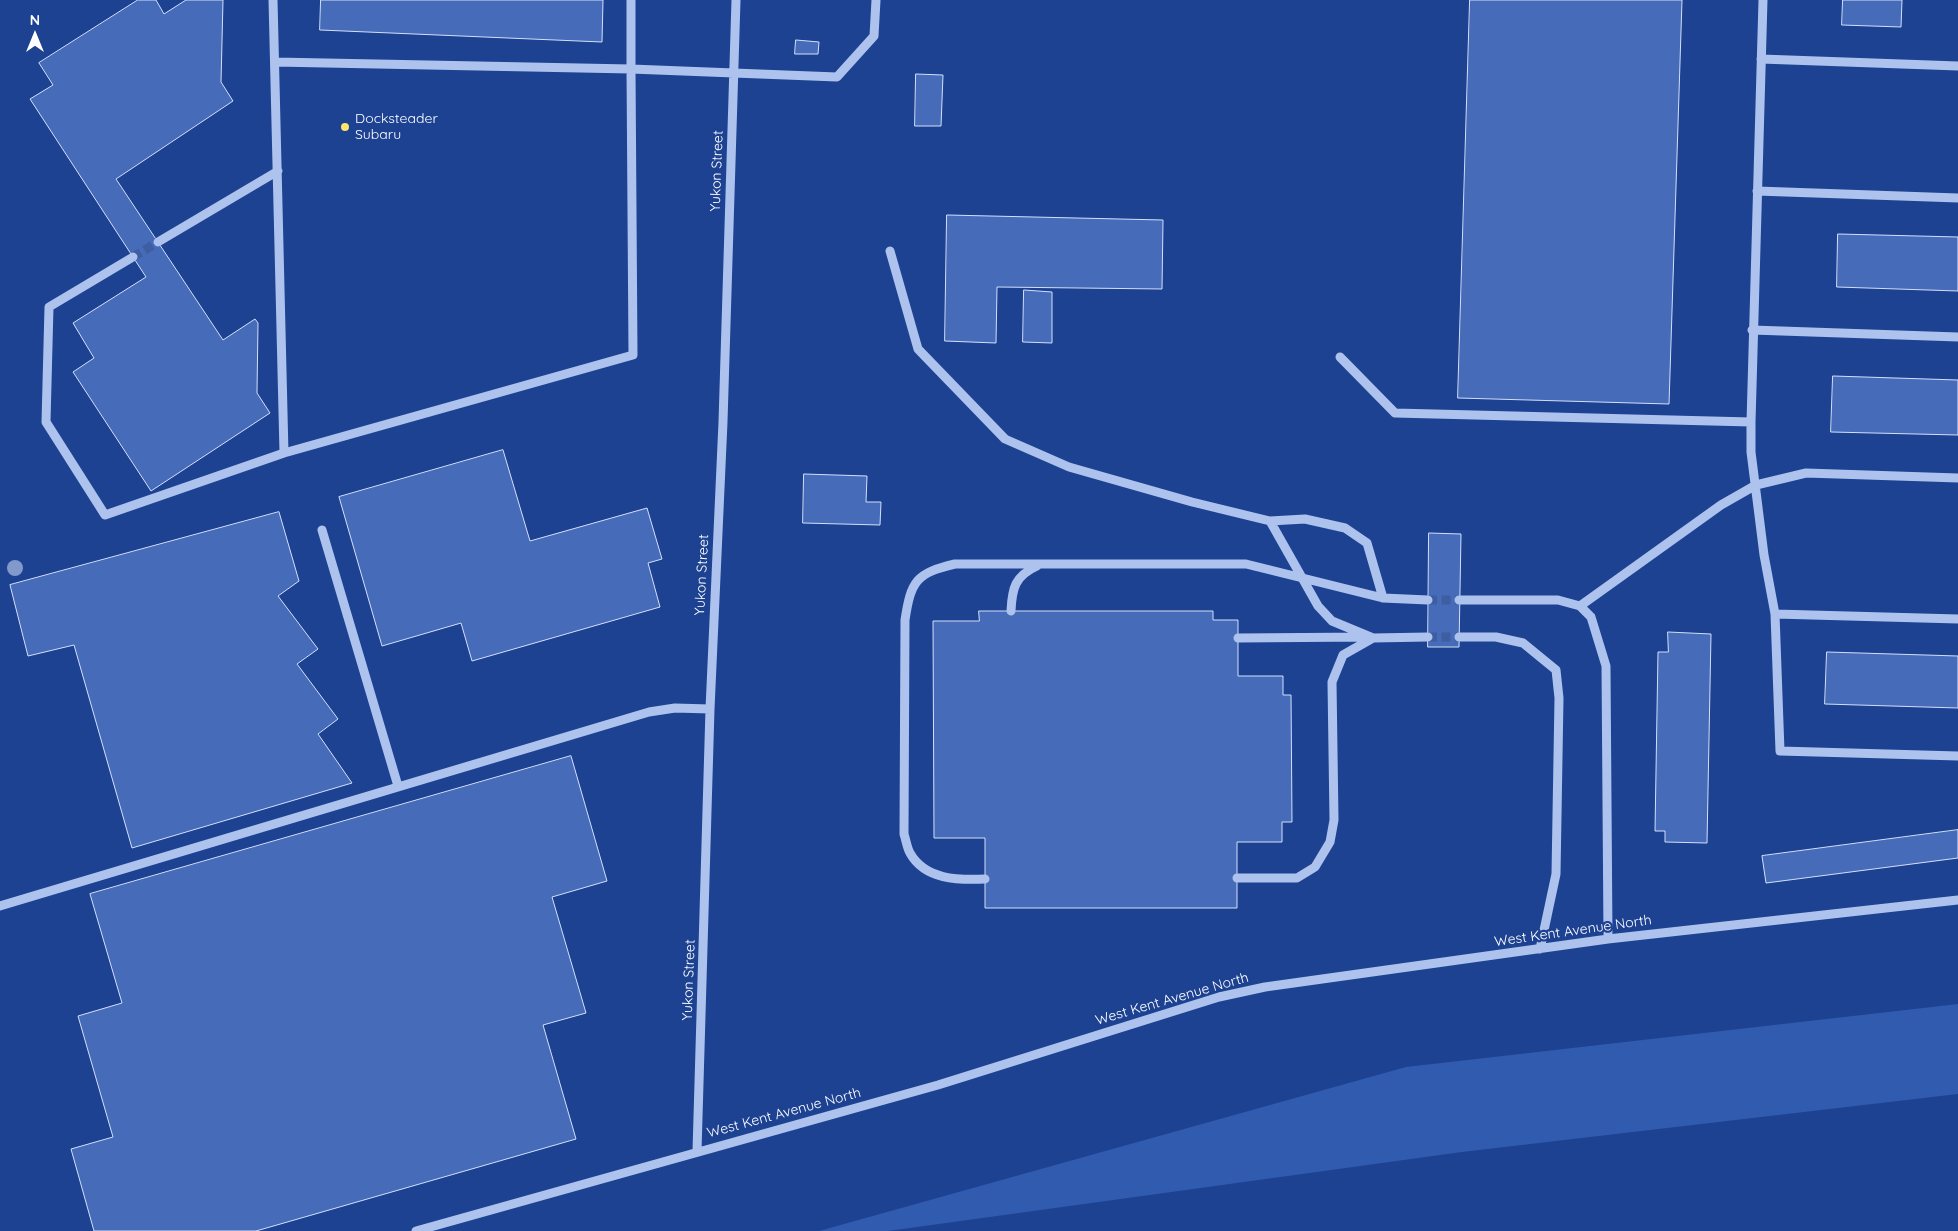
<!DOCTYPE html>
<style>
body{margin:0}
#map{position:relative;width:1958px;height:1231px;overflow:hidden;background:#1d4292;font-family:Quicksand,sans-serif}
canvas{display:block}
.north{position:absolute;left:10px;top:10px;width:50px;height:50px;-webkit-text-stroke:4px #1d4292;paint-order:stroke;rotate:0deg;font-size:14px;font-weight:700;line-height:20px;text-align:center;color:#fff}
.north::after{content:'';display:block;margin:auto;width:18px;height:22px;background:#fff;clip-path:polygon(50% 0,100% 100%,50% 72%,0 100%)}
</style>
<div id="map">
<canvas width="1958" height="1231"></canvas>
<div class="north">N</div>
</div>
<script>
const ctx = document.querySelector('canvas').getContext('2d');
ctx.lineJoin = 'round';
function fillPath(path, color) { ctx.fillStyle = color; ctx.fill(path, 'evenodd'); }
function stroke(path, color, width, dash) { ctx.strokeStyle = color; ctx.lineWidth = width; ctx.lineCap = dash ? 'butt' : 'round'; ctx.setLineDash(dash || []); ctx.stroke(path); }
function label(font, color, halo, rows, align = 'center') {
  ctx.font = font + ' Quicksand,sans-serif'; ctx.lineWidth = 4.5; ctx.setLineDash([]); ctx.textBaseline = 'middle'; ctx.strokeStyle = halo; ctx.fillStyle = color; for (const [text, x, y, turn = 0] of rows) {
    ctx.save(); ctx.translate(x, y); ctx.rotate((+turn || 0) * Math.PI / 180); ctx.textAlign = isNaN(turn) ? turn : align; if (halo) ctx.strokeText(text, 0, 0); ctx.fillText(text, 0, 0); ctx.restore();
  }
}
fillPath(new Path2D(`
 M1958 1004V1094L1462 1152 888 1231H819L1406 1067Z`), '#305baf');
const building = new Path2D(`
 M138 0H156L164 14 186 0H223L221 82 233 101 116 179 223 340 255 319 258 323 257 393 270 413 151 491 73 372 94 358 73 323 146 277 30 99 53 85 39 63Z
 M321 0H603L602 42 320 30Z
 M1470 0H1682L1669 404 1458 398Z
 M1843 0H1902L1901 27 1842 25Z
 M796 40 819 42 818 54H795Z
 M916 74 943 75 941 126H915Z
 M947 215 1163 220 1162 289 997 287 996 343 945 341Z
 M1838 234 1958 237V291L1837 287Z
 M1024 290 1052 292V343L1023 342Z
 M1833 376 1958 380V435L1831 432Z
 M503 450 530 541 647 508 662 559 648 563 660 607 472 661 461 623 382 646 339 497Z
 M804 474 867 476 866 502H881L880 525 803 523Z
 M279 512 299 581 278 596 318 649 297 664 338 719 318 734 352 783 132 848 74 645 28 656 10 585Z
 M1429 533 1461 534 1459 647H1428Z
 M979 611H1213V620H1238V676H1283V695H1291L1292 822H1282V842H1237V908H985V838H934L933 621H979Z
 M1668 632 1711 634 1707 843 1665 842V831H1655L1658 652H1668Z
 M1827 652 1958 656V708L1825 704Z
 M571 756 607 881 552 897 586 1013 543 1025 576 1139 256 1231H94L71 1149 113 1137 78 1016 122 1003 90 894Z
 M1958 830V858L1766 883 1762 856Z`);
fillPath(building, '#456bb9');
stroke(building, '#d3e0fa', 1);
stroke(new Path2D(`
 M133 257 158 242
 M1428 600H1459
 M1428 637H1459`), '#3f5ea2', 9, [9, 4.5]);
stroke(new Path2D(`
 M273 0 284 453 633 355 631 69 837 77 874 36 876 0
 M1763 0 1751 422V452L1764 555 1775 614 1780 751 1958 756
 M1761 59 1958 66
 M275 62 631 69V0
 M1757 191 1958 198
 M158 242 278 171
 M890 251 918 349 1005 439 1069 467 1192 502 1270 521 1305 519 1345 528 1367 543 1383 598
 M133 257 49 307 46 422 105 515 284 453
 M1752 330 1958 337
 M1340 357 1395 413 1751 422
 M1270 521 1318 606 1332 621 1373 638
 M322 530 398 786
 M1459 600H1558L1580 606 1591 617 1606 666 1608 939
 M1580 606 1721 505 1756 485 1806 473 1958 478
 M1011 611C1012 588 1015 576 1037 566
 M1775 614 1958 619
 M1459 637H1496L1523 643 1556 670 1559 698 1556 874 1540 949
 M1238 638 1367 637
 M1237 878H1297L1315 867 1330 842 1334 820 1332 682 1343 655 1373 638 1428 637
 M985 879C958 880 925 880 910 853 907 848 906 840 904 834L905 620C911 581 916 573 955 564H1246L1383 598 1428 600
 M0 906 649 712 675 708 710 709
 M697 1151 710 709 723 422 736 0
 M416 1231 938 1085 1219 997 1265 987 1608 939 1958 900`), '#adc3ee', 9);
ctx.fillStyle = '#8199cb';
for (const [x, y] of [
 [15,568]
]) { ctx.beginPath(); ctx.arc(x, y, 8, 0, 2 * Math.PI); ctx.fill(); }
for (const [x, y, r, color] of [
 [345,127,5,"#fee56c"]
]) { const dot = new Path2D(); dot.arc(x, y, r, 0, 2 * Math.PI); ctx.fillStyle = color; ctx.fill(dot); stroke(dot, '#1d4292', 2); }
label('14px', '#fff', '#1d4292', [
 ["Docksteader",355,119],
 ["Subaru",355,135]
], 'left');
label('14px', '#fff', '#1d4292', [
 ["Yukon Street",717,171,-88],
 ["Yukon Street",702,575,-87],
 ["West Kent Avenue North",1573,931,-8],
 ["Yukon Street",689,980,-88],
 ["West Kent Avenue North",1172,999,-16],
 ["West Kent Avenue North",784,1113,-15]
]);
</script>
